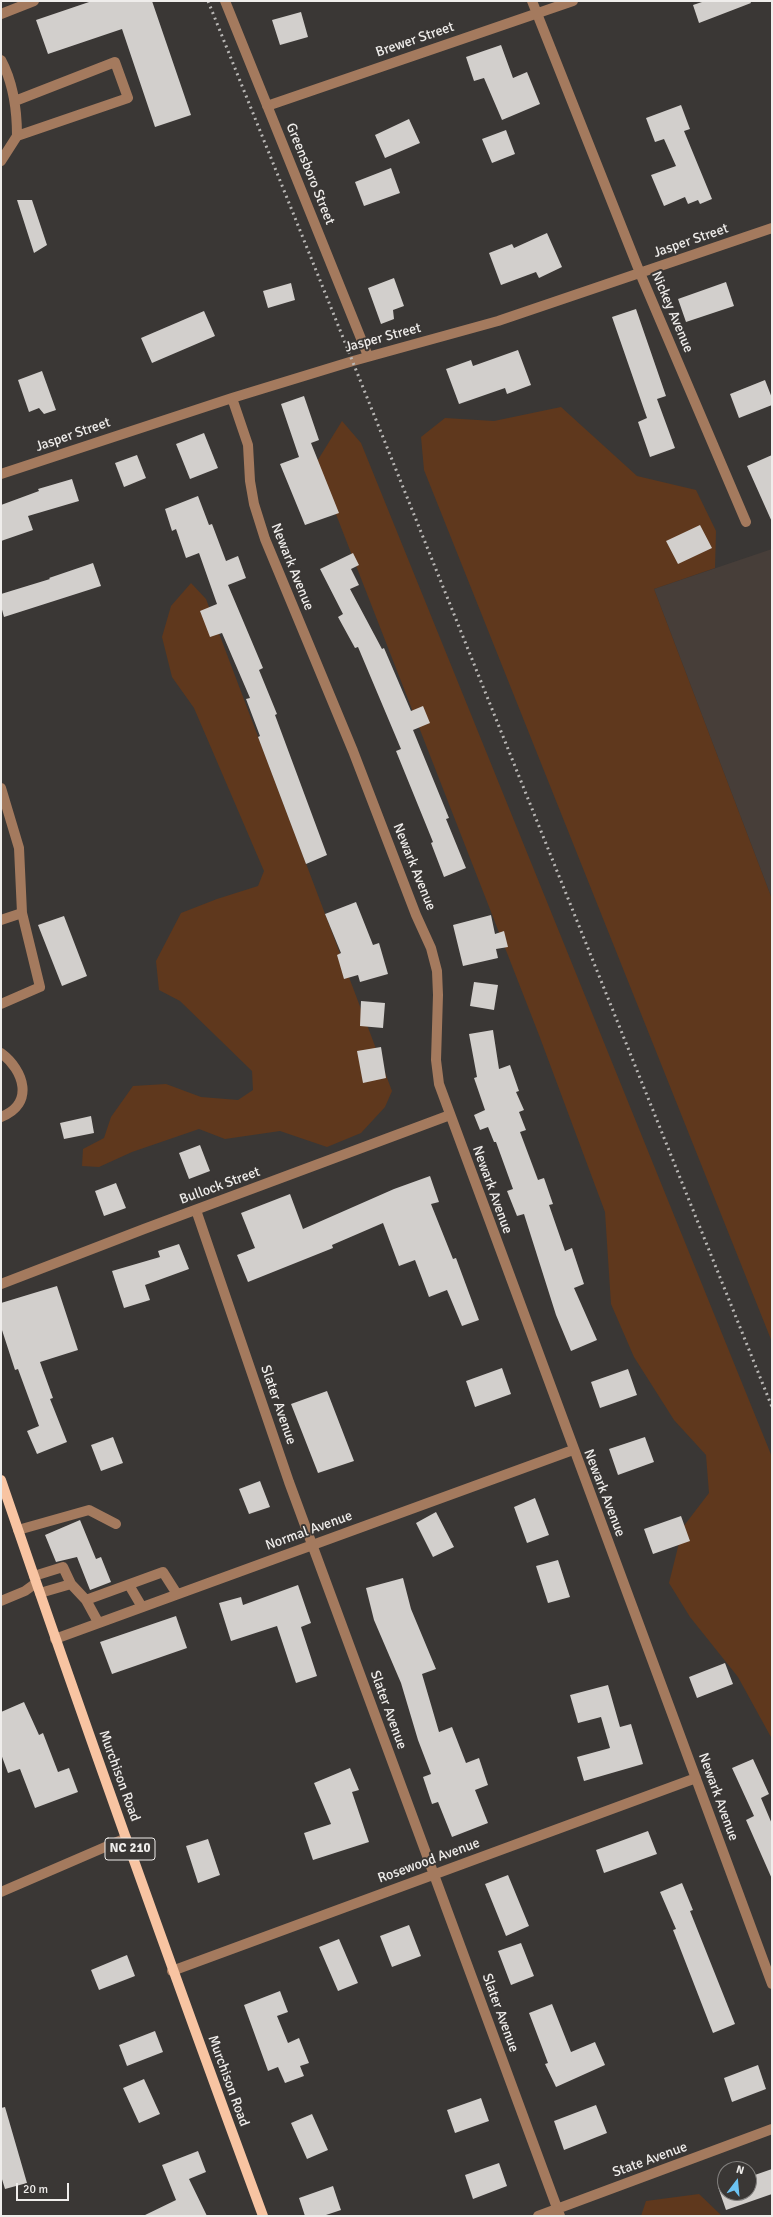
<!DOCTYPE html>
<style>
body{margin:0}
#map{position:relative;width:773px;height:2217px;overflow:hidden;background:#3a3735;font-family:Signika,sans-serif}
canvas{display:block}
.frame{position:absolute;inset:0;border:2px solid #efedeb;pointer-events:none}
.north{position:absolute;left:717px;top:2161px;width:40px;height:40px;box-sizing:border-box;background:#3a3735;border:1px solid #82807e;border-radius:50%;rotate:16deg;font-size:11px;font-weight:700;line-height:16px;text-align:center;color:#efedeb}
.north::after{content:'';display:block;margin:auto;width:14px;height:18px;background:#6cc3f2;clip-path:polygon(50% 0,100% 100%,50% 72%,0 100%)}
.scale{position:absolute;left:16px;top:2183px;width:53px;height:18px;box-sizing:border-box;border:2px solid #efedeb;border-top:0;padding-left:5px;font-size:12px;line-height:14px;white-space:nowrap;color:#efedeb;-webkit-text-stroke:3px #3a3735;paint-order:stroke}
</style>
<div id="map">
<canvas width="773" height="2217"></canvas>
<div class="frame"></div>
<div class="north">N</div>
<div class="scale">20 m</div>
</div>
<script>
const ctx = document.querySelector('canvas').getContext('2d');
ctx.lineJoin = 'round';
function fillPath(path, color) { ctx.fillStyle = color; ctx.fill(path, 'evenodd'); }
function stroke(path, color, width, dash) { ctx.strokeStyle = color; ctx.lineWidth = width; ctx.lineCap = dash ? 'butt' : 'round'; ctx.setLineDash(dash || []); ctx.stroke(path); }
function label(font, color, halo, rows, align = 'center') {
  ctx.font = font + ' Signika,sans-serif'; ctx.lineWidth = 4; ctx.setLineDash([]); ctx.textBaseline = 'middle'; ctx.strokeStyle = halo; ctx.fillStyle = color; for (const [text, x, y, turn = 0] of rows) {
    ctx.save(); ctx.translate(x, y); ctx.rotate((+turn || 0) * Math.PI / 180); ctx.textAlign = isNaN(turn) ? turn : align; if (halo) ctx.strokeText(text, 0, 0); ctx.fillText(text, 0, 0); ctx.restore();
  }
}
fillPath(new Path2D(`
 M772 549V899L654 589Z`), '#473e39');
fillPath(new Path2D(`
 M561 407 637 476 696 490 716 531 715 568 654 589 772 899V1342L424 470 421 437 445 418 494 421Z
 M342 421 361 443 772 1457V1739L738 1677 690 1617 669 1583 683 1527 709 1493 706 1455 674 1420 634 1357 611 1304 605 1212 539 1035 316 463Z
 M191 583 206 599 392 1091 385 1107 361 1133 327 1147 280 1131 225 1139 199 1129 132 1152 99 1167 82 1166 83 1149 104 1138 111 1117 133 1086 166 1084 201 1097 238 1100 253 1090 252 1071 180 1001 159 990 156 961 181 913 217 899 258 886 264 871 194 708 172 677 162 637 171 606Z
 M699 2194 722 2216H641L646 2201Z`), '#5f381d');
fillPath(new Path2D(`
 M92 1H152L191 115 155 127 122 29 48 54 36 20Z
 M705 1H750L751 3 699 23 693 5Z
 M301 12 308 37 280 45 272 20Z
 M501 45 513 78 527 72 540 104 502 120 484 78 474 81 466 57Z
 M681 105 690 129 684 131 712 199 700 204 698 200 688 204 685 197 664 206 651 175 676 166 664 139 655 142 646 118Z
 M409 119 420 143 385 158 375 135Z
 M506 130 515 154 492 163 482 139Z
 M391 168 400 193 364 206 355 182Z
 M17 200H32L47 245 34 253Z
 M547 233 562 267 539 278 536 272 501 285 489 253 512 244 514 248Z
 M394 278 404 306 393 310 394 319 381 324 368 288Z
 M726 282 734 306 686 322 678 299Z
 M291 283 295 300 268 308 263 291Z
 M636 309 666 396 657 399 675 448 650 457 638 422 647 418 612 317Z
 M204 311 215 336 152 363 141 338Z
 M518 350 531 385 507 394 505 388 459 404 446 369 471 360 473 366Z
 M42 371 56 410 44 414 39 408 29 412 18 380Z
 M765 380 772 398V405L739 418 730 394Z
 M304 396 319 440 311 443 339 513 305 525 280 464 299 457 281 404Z
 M204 433 218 468 190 479 176 444Z
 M137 455 146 478 124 487 115 463Z
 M772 455V522L747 466Z
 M72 479 79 501 28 516 33 530 1 541V505L39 491 38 489Z
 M198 496 209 525 212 524 226 561 238 556 246 578 228 585 263 668 259 670 277 714 275 715 327 855 306 864 258 737 260 736 246 699 250 698 222 633 210 637 200 611 217 604 199 553 186 558 176 529 172 531 165 509Z
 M700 525 712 548 678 564 666 541Z
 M353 553 359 565 351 569 359 585 350 589 382 649 384 648 411 711 423 706 430 723 413 730 449 818 446 819 466 868 444 877 431 843 433 842 396 751 401 749 358 647 355 648 338 617 343 614 320 569Z
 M93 563 101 586 4 617 1 606V594L50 579 49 578Z
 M356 902 373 945 379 943 388 974 360 982 358 975 344 979 337 955 341 953 325 914Z
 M491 915 495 934 504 931 508 947 496 949 498 958 463 966 453 925Z
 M64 916 87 976 62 986 38 925Z
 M474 982 498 985 494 1010 470 1006Z
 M361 1001 385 1003 383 1028 360 1026Z
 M493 1030 499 1069 510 1065 519 1091 516 1092 524 1110 519 1112 526 1130 520 1132 538 1180 544 1178 553 1204 549 1205 565 1251 572 1248 584 1284 574 1288 597 1340 571 1351 556 1315 524 1214 517 1216 507 1191 513 1189 496 1142H494L488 1127 480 1130 474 1115 485 1110 474 1078 477 1077 469 1034Z
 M381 1047 386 1078 363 1083 357 1051Z
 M91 1116 94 1133 64 1139 60 1123Z
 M200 1145 210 1171 189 1179 179 1153Z
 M430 1176 439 1202 431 1204 453 1259 456 1258 479 1320 462 1326 447 1290 429 1297 415 1260 399 1266 383 1223 332 1245 333 1248 248 1282 237 1255 255 1248 241 1213 290 1194 303 1229 394 1189Z
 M116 1183 126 1208 104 1216 95 1191Z
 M179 1244 189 1269 145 1285 150 1300 124 1308 112 1271 160 1257 158 1251Z
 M57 1286 78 1350 40 1362 53 1398 50 1399 67 1442 37 1454 27 1431 39 1426 18 1369 15 1370 1 1327V1303Z
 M502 1368 511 1394 475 1407 466 1381Z
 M628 1369 637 1395 600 1408 591 1382Z
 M327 1391 354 1461 318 1473 291 1404Z
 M113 1437 123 1463 101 1471 91 1445Z
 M645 1437 654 1462 618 1475 609 1449Z
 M260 1481 270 1507 249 1514 239 1489Z
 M535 1498 549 1535 527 1543 514 1507Z
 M436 1512 454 1547 433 1557 416 1523Z
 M681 1516 690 1541 653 1554 644 1529Z
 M80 1520 96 1559 101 1557 111 1582 90 1590 77 1557 56 1562 45 1535Z
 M558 1560 570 1597 548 1603 536 1566Z
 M403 1578 411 1609 436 1669 422 1674 439 1732 452 1727 466 1763 479 1758 488 1785 475 1790 488 1823 452 1837 438 1802 432 1804 423 1777 431 1774 418 1740 401 1683 374 1620 366 1588Z
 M298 1585 311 1623 301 1627 317 1676 296 1683 277 1626 231 1641 219 1603 241 1597 243 1605Z
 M176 1616 187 1648 112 1674 100 1642Z
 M725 1663 733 1684 697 1698 689 1677Z
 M608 1685 620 1727 631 1724 643 1764 584 1781 577 1757 610 1748 601 1717 578 1723 570 1695Z
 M24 1702 39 1735 43 1733 58 1772 69 1768 78 1792 35 1808 20 1769 8 1773 1 1754V1712Z
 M753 1759 769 1794 761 1798 772 1824V1879L746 1820 754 1816 732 1768Z
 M350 1768 359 1790 352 1792 369 1842 313 1860 304 1833 331 1824 314 1783Z
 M648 1831 657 1854 604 1873 596 1850Z
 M208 1839 220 1875 198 1883 186 1846Z
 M508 1875 529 1926 506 1936 485 1884Z
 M682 1883 693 1910 690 1911 735 2024 713 2033 673 1930 676 1929 660 1892Z
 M409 1925 421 1956 392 1967 380 1936Z
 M339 1939 358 1983 338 1991 319 1947Z
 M521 1943 534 1976 511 1985 498 1951Z
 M127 1955 135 1976 99 1990 91 1970Z
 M280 1991 288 2012 277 2016 288 2043 299 2038 309 2063 300 2066 304 2076 285 2083 278 2067 268 2071 244 2005Z
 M552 2004 571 2052 595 2042 605 2065 556 2087 545 2064 548 2063 529 2013Z
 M155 2031 163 2052 127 2066 119 2045Z
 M758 2065 766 2089 732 2102 724 2078Z
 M144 2079 160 2114 139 2123 123 2088Z
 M481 2098 489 2121 455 2133 447 2110Z
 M596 2105 607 2133 564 2150 554 2121Z
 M5 2107 27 2183 5 2189 1 2176V2108Z
 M312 2114 328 2150 307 2159 291 2123Z
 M198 2151 206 2172 189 2179 207 2216H143L176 2200 162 2165Z
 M499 2163 507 2186 473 2199 465 2175Z
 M772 2169V2194L726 2210 718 2187 725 2185V2193H749V2177Z
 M333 2186 341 2210 323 2216H305L299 2198Z`), '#d2cfcc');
stroke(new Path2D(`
 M225 1 368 356
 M532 1 640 273 746 522
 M1 14 34 1
 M1 60C14 84 17 110 17 136
 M15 101 115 62 128 98 17 136
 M267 106 573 1
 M1 161 17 136
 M232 398 248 445 250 481 254 504 265 539 353 751 416 915 431 948 437 971 438 995 436 1060 439 1084 772 1984
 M1 474 232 398 353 361 498 321 772 228
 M1 788 19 848 22 913
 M1 920 22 913 40 987 1 1004
 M1 1053C24 1070 35 1104 1 1117
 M196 1210 289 1482 560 2216
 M1 1284 144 1229 450 1115
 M18 1530 89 1510 116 1524
 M34 1576 63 1567 71 1584
 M129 1585 142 1607
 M40 1593 71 1584 86 1600
 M1 1601 25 1591 36 1583
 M98 1622 86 1600 163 1572 177 1594
 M55 1639 573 1450
 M1 1892 126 1838
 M172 1971 696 1778
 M538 2216 772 2129`), '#a47a5e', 10);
stroke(new Path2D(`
 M1 1480C85 1726 173 1972 263 2216`), '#f8c4a2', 10);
stroke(new Path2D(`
 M208 1 772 1407`), '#b9b7b5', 3, [2, 4]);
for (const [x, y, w] of [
 [130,1849,50]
]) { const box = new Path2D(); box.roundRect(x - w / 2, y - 11, w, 22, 3); ctx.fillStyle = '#3a3735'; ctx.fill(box); stroke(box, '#efedeb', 1); }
label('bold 13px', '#efedeb', null, [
 ["NC 210",130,1849]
]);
label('14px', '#efedeb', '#3a3735', [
 ["Brewer Street",415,40,-19],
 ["Greensboro Street",310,174,68],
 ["Jasper Street",691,241,-19],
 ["Nickey Avenue",672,312,67],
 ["Jasper Street",383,338,-15],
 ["Jasper Street",73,435,-19],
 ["Newark Avenue",292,567,68],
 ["Newark Avenue",414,867,68],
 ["Bullock Street",220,1186,-20],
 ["Newark Avenue",492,1190,70],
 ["Slater Avenue",278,1405,71],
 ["Newark Avenue",604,1493,69],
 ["Normal Avenue",309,1531,-20],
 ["Slater Avenue",388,1710,70],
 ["Murchison Road",119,1776,70],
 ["Newark Avenue",718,1797,70],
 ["Rosewood Avenue",429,1861,-20],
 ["Slater Avenue",500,2013,70],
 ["Murchison Road",228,2081,70],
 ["State Avenue",650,2160,-20]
]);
</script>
